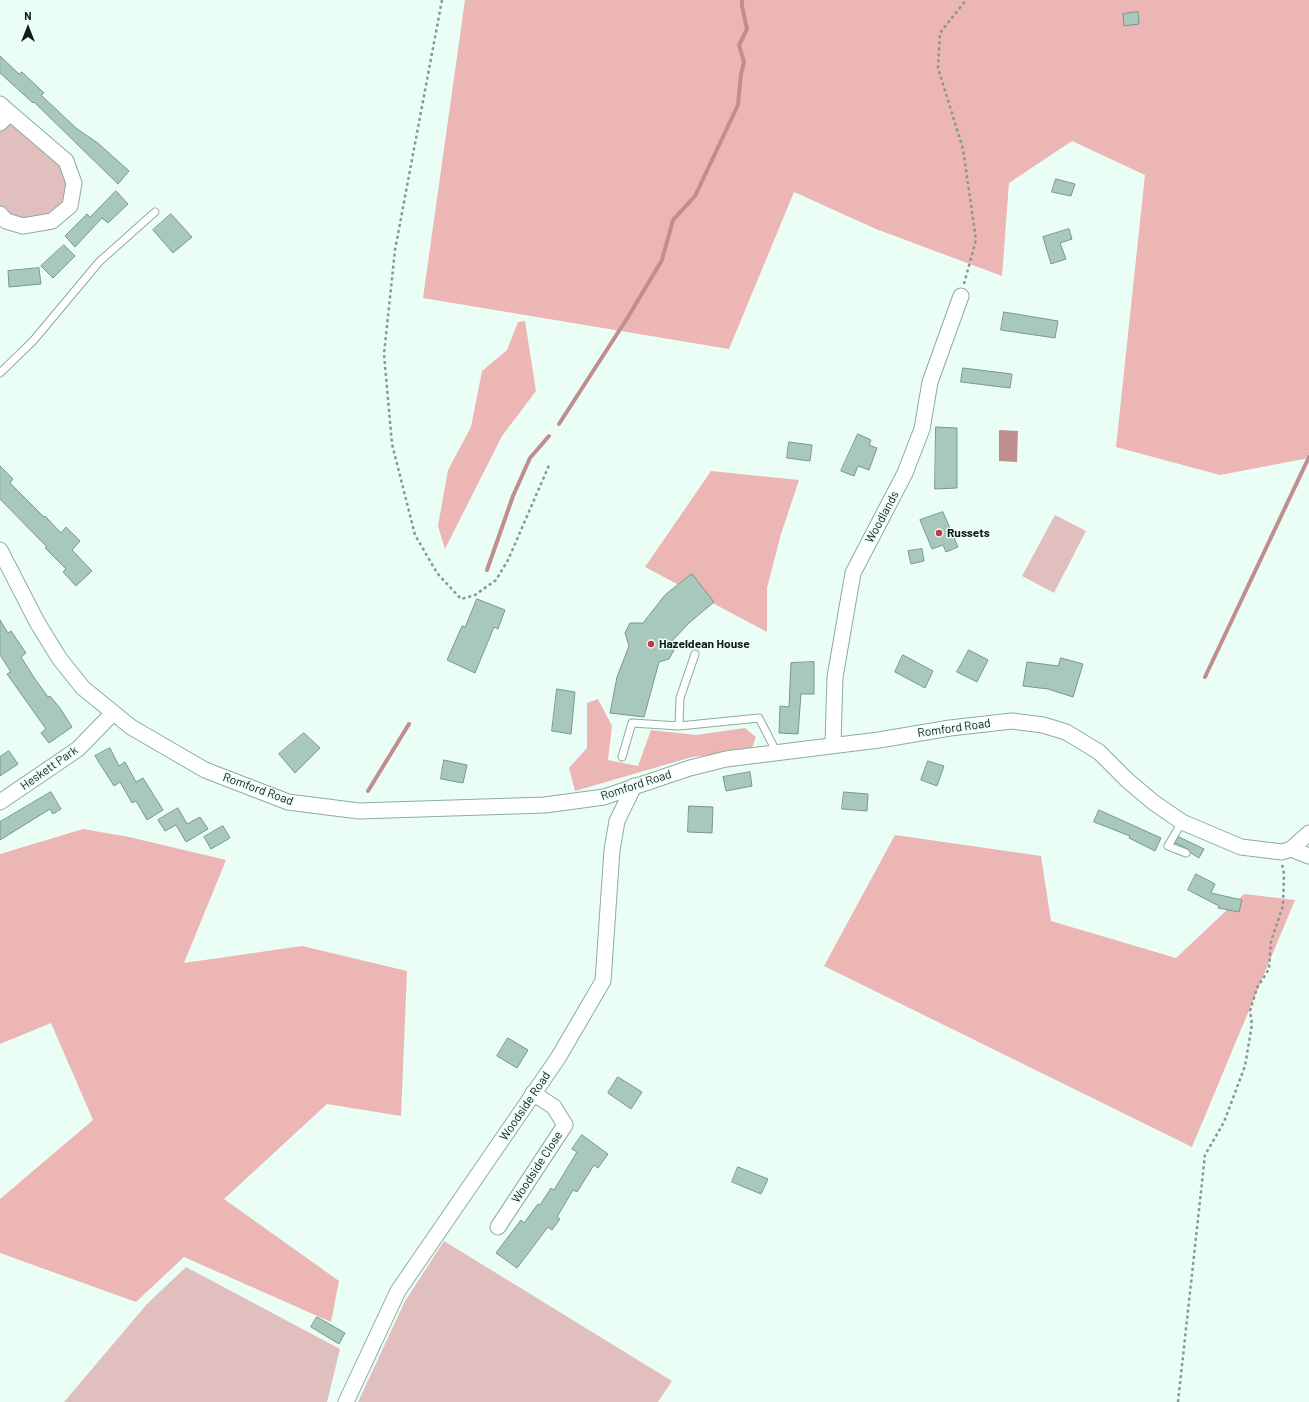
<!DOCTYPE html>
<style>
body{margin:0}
#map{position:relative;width:1309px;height:1402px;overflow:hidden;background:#eafef6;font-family:Barlow,sans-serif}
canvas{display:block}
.north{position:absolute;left:8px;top:8px;width:40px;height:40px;-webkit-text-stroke:3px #eafef6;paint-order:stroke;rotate:0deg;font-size:11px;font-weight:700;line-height:16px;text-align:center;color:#101c18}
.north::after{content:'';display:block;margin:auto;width:14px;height:18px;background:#101c18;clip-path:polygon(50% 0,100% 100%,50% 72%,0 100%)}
</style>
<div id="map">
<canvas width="1309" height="1402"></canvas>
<div class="north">N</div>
</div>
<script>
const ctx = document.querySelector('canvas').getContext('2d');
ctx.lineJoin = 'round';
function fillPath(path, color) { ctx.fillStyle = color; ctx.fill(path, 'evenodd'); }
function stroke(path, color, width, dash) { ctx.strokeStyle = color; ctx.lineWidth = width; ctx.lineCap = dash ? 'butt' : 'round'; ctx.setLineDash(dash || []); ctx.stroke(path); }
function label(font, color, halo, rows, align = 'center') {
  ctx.font = font + ' Barlow,sans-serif'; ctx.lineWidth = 3; ctx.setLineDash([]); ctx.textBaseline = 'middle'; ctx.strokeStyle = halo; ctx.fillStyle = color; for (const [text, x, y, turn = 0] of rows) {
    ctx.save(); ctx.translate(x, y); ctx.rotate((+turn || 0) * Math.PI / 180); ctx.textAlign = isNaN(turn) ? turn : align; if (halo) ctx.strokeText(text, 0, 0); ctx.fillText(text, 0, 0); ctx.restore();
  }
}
fillPath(new Path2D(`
 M9 119 62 163 69 184 66 204C44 222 23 231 0 208V128Z
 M1055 515 1086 531 1054 593 1022 576Z
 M444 1241 672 1381 658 1402H358L405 1301Z
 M186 1267 340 1349 327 1402H64L147 1304Z`), '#e2bfbf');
fillPath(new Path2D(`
 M465 0H1309V458L1220 475 1116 447 1145 175 1072 141 1009 183 1002 276 876 229 794 192 729 349 423 298Z
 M525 321 536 391 502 436 445 549 438 526 448 470 471 427 482 371 507 350 518 322Z
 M711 471 799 480 781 534 767 588V632L645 567Z
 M598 699 612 726 608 760 638 766 651 730 696 735 745 728 756 737 751 751 692 757 575 791 569 768 587 748V703Z
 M83 829 129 837 226 860 184 963 302 946 407 971 401 1116 327 1104 224 1199 339 1281 331 1322 184 1257 136 1302 0 1253V1199L93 1120 51 1023 0 1044V854Z
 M895 835 1041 856 1051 921 1176 958 1244 894 1295 900 1192 1147 824 966Z`), '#ecb6b5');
fillPath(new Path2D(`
 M999 430 1018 431 1017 462 999 461Z`), '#c18e8e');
stroke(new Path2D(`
 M559 424 628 317 662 260 673 220 695 196 738 105 741 74 744 62 739 45 747 29 742 6V0
 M487 570 513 496 530 458 549 436
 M1205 677 1309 457
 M368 791 409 724`), '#c18e8e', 4);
const building = new Path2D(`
 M1138 12 1139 24 1124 26 1123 14Z
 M0 56 19 74 22 72 44 93 41 95 76 128 99 144 129 171 118 184 34 102 33 103 0 73Z
 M1056 179 1075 184 1071 196 1052 192Z
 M116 191 128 204 108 223 102 218 75 247 65 236 87 214 90 217Z
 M171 214 192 237 173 253 153 230Z
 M1069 229 1072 239 1060 243 1066 259 1051 264 1043 237Z
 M64 245 75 256 53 278 41 266Z
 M39 268 41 284 9 287 8 271Z
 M1004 312 1058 321 1055 338 1001 330Z
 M963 368 1012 374 1010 388 961 382Z
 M936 427 957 428V488L935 489Z
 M858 434 871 440 869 445 877 448 869 470 858 466 854 476 841 471Z
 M789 442 812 445 810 461 787 458Z
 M0 466 13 479 10 483 44 517 45 516 61 533 66 527 80 541 72 550 92 571 76 586 63 572 66 569 45 548 47 547 0 499Z
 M943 512 958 547 946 552 943 545 932 549 920 520Z
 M922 549 924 561 911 564 908 551Z
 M692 574 714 602 689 623 672 641 674 650 669 659 659 662 644 717 610 713 617 677 629 646 625 633 630 623H643L665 595Z
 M477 599 505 610 498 629 494 627 475 673 447 660 462 626 465 627Z
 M0 620 8 633 11 631 26 653 21 657 35 679 48 697 50 696 60 708 72 727 49 743 41 733 46 729 7 674 11 672 0 655Z
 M969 650 988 660 977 682 957 672Z
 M903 655 933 671 925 688 895 672Z
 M1061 658 1083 664 1073 697 1048 689 1023 686 1027 662 1058 666Z
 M814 662V694H801L798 734 779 733 780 706 789 707 791 663Z
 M557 689 575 692 571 734 552 731Z
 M304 733 320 748 295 773 279 754Z
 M110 748 119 766 125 762 136 782 143 778 163 810 147 820 136 801 132 803 120 782 114 786 95 756Z
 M9 751 18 764 0 776V757Z
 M444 760 467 765 463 783 441 779Z
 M928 761 944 766 937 786 921 780Z
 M750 772 752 786 726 791 723 777Z
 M51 792 61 809 53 814 50 809 0 840V822Z
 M844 792 868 794 867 811 842 809Z
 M689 806 713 807 712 833 688 832Z
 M178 808 187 824 200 817 208 829 186 842 176 825 165 831 158 820Z
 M1099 810 1161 838 1155 851 1129 838 1130 836 1094 822Z
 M223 826 230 838 211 849 204 837Z
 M1179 837 1204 849 1199 858 1191 853 1188 849 1175 843Z
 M1196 874 1215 884 1211 893 1242 900 1239 912 1218 908 1219 906 1188 890Z
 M508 1038 528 1050 517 1068 497 1056Z
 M618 1077 642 1092 631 1109 608 1093Z
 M582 1135 608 1154 598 1168 594 1165 577 1192 573 1190 557 1217 560 1219 552 1230 548 1227 517 1268 496 1253 521 1220 524 1223 538 1204 540 1205 551 1188 554 1190 577 1152 572 1149Z
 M738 1167 768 1179 761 1194 732 1182Z
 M317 1317 345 1333 339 1344 311 1327Z`);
fillPath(building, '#a8c8bc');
stroke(building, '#79988c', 1);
const service = new Path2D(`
 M0 373 33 341 99 262 155 212
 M695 654 680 698 679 726 759 718 777 753
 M622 757 632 723 679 726
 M1182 822 1168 846 1186 853`);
const minor = new Path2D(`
 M0 104 10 113 0 123
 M0 214 6 221 23 226 52 221 70 206 74 183 66 161 10 113
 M0 550 37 622 59 658 83 688 131 727 205 770 288 802 359 811 545 805 604 797 690 768 726 759 879 740 950 728 1012 721 1043 725 1066 732 1099 752 1127 780 1153 802 1182 822 1241 847 1282 852 1291 849 1309 833
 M833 744 835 677 853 573 905 473 922 429 930 382 961 296
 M0 802 78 749 113 713
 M1291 849 1309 856
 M498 1227 565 1125 554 1107 533 1093
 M346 1402 398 1291 558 1058 603 981 612 850 617 821 634 786`);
stroke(service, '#8daca0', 9);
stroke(minor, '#8daca0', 17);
stroke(new Path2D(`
 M442 0 395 250 384 354 392 444 415 535 437 573 461 599 475 595 496 580 508 560 550 463
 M964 284 976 240 963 149 938 68 940 33 966 0
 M1178 1402 1205 1155 1224 1122 1245 1066 1252 1024 1250 1011 1257 988 1269 969 1271 941 1283 906 1284 874 1282 864`), '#879892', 2.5, [3, 3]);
stroke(service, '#fff', 7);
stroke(minor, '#fff', 15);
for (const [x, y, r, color] of [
 [939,533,4,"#c63647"],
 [651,644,4,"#c63647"]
]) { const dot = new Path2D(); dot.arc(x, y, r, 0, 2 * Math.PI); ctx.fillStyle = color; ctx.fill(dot); stroke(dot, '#eafef6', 1.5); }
label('12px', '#101c18', '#eafef6', [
 ["Woodlands",882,517,-62],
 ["Romford Road",954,728,-8],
 ["Heskett Park",49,768,-35],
 ["Romford Road",636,785,-18],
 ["Romford Road",258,789,20],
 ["Woodside Road",525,1106,-56],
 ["Woodside Close",537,1167,-57]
]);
label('bold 12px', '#101c18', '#eafef6', [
 ["Russets",947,533],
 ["Hazeldean House",659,644]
], 'left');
</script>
